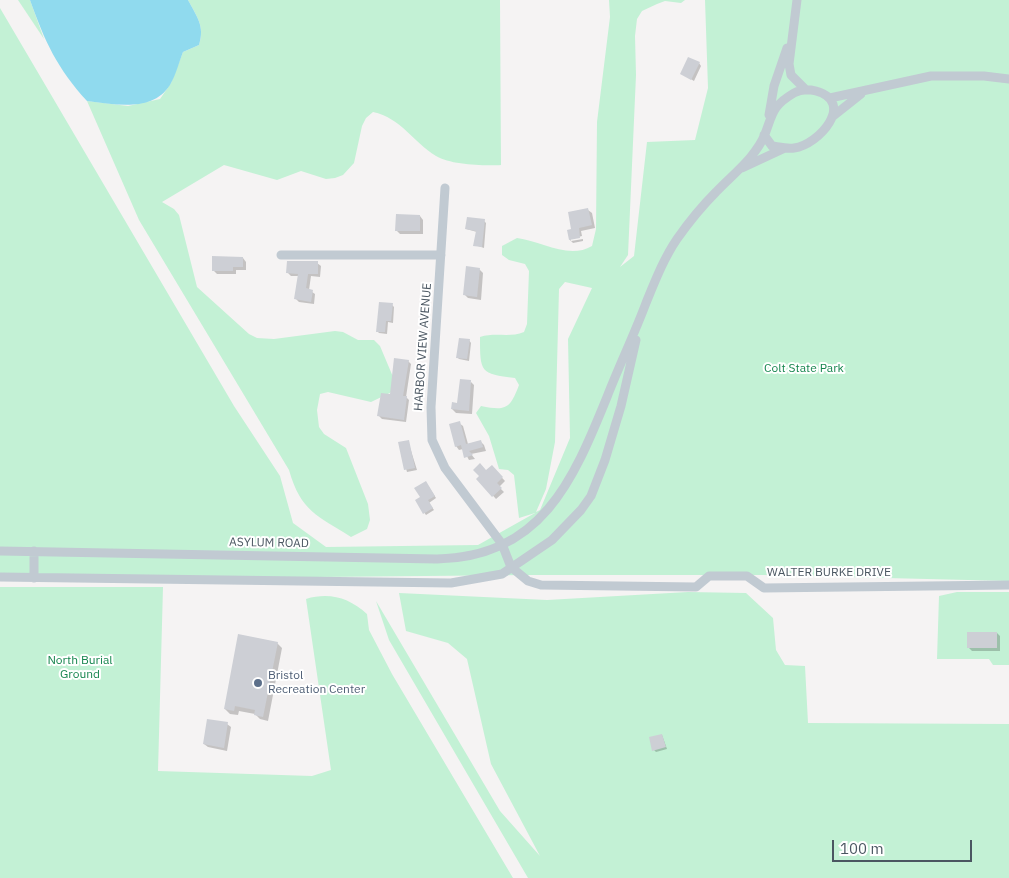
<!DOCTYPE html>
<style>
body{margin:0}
#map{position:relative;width:1009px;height:878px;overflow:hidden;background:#f5f3f3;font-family:"IBM Plex Sans",sans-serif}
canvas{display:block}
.scale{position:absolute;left:832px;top:840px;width:140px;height:22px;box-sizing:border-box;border:2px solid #4a5661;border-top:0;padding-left:6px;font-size:15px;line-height:18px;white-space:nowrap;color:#4a5661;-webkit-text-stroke:4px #fff;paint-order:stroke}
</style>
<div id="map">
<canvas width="1009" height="878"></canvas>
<div class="scale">100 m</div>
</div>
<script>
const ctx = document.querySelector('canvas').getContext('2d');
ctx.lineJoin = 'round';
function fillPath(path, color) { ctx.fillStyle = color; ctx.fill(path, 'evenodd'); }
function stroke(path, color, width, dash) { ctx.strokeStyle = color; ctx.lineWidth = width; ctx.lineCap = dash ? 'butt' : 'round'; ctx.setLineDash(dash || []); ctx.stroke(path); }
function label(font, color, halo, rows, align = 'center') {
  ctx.font = font + ' "IBM Plex Sans",sans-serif'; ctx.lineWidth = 4; ctx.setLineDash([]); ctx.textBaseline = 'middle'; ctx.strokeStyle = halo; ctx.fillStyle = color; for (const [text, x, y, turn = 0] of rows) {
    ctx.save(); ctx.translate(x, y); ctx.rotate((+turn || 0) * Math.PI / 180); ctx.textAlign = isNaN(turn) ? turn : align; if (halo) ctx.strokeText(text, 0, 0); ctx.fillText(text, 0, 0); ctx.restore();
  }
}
fillPath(new Path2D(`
 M18 0H30L44 39Z
 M188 0H500L501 165C484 166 451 165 436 156 413 142 401 118 373 112L366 118 362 126 354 163 343 175 335 178 326 179 301 171 277 180 224 165 162 202 174 209 179 215 197 287 249 334 257 338 274 339 335 331 343 332 358 340H374L380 346 396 384 394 391 371 402 328 392 320 394 317 410 319 427 324 434 346 448 368 504 370 520 367 529 351 537C317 515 301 512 289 470L139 220 87 101 128 106 160 99 171 83 183 52 199 45C205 26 197 17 188 0Z
 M609 0H685L681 3 665 1 657 4 642 11 637 19 635 36 636 75 628 255 620 267 634 256 647 142 695 140 708 88 705 0H1009V581L763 575H531L0 580V8L234 406 280 476 293 523 326 547 478 545 535 513 519 518 514 475 508 470 499 469 489 436 476 413 481 406C506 411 510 409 519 385L515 378C480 374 480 372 480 337 495 332 510 338 524 332L527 324 529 271 525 264 509 260 502 255V246L517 238C541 241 569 260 592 246L596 229 597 122 610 17ZM565 282 592 288 568 339 570 438 540 510 536 512 546 489 555 442 559 289Z
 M0 587H163L158 771 312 776 331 770 306 599C330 592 349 598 367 614L369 630 392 674 513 878H0Z
 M688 592 746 593 773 618 776 650 785 665 805 666 808 723 1009 724V878H528L389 640 376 601 500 811 540 856 491 764 467 659 448 643 406 631 399 593 547 600Z
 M957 592H1009V665H993L989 659H937L939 596Z`), '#c3f1d5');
fillPath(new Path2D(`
 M30 0H188C197 17 205 26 199 45L183 52C179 62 176 75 170 85 152 113 115 104 87 101 57 68 45 42 30 0Z`), '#90daee');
fillPath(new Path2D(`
 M699 63 701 66 694 81 682 74Z
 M588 210 592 213 595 228 581 231 582 236 571 239V241L570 240 573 230Z
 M420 216 423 220V234H400L396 230Z
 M484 221 486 223 484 248 475 245 477 232 466 229Z
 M583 239V241L573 243 571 241Z
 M243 258 246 262V270H236V274H217L213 270Z
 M317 263 321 266 320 277 311 276 309 290 315 294 314 304 299 302 296 299 299 276H291L288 273Z
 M479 269 483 273 481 300 468 298 465 295Z
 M392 305 394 307 393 323 388 322 387 334 379 333 377 331Z
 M469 340 471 343 469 361 459 359 457 357Z
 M408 361 411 364 406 397 409 400 406 422 382 419 379 416Z
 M471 382 474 385 472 414 456 413 452 409 459 404Z
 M459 423 463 426 468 444 480 441 484 445 486 451 471 454 475 459 469 460 463 449 459 450 456 446Z
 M408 441 417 470 407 472 399 443Z
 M492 467 505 481 499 487 504 492 496 499 478 479Z
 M427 484 436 498 429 503 434 510 426 515 416 501 422 497Z
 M997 633 1000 636V651H972L968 647Z
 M277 643 282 648 268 721 260 719 255 714 239 711 238 715 230 714 225 709Z
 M227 724 231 727 227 751 208 747 204 744Z
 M662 735 667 749 656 752 654 750Z`), '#0003');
fillPath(new Path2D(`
 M688 57 700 62 691 80 680 74Z
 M588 208 592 225 579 228 580 238 569 240 567 230 571 229 568 212Z
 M396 214 420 215V231H395Z
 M467 217 485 219 482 247 473 246 476 231 465 229Z
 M212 256 243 257V267H233V271H212Z
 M287 261H318V274H308L306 288 313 290 311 302 294 299 298 274 286 273Z
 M466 266 480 268 477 297 463 295Z
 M379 302 393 303 391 321H386L385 332H376Z
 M459 338 470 339 467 359 456 358Z
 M394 358 409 360 403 396H407L404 420 377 416 381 393 390 394Z
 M460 379 471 380 469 411 451 409 452 402 457 403Z
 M460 421 466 444 481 440 483 447 469 451 473 455 464 458 461 445 455 447 449 424Z
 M409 440 415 468 404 470 398 442Z
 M480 463 486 470 492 465 503 477 497 483 502 488 492 497 476 479 479 476 473 470Z
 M426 481 435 496 428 500 433 508 423 514 415 500 420 497 414 488Z
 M967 632H997V648H967Z
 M238 634 278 642 263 717 254 715 255 710 235 706 234 711 224 709Z
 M207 719 228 722 224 748 203 744Z
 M662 734 666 747 652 751 649 737Z`), '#cdcfd5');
stroke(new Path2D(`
 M797 0 789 64 791 75 806 90
 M830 98 931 76H984L1009 79
 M769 115 774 86 787 48
 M832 117 861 94
 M742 168 785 148
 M445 188 431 407 432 440 445 468 502 544 511 567 528 581 541 585 696 587 709 576H747L764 588 1009 585
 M281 255H441
 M0 551 437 559C541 557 573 481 607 397 619 366 634 335 646 303 655 281 664 258 677 239 689 222 702 206 716 192 732 175 756 157 765 134 773 113 772 106 794 93 801 89 808 89 816 91 856 102 819 145 794 148 787 149 779 147 772 146L764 135
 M34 551V578
 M0 577 451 583 502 574 552 540 581 510 591 496 605 460 621 406 636 340`), '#c1cad2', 9);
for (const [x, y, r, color] of [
 [258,683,5,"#5c6f8a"]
]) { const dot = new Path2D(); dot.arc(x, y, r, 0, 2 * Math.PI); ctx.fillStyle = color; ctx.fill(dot); stroke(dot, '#fff', 2); }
label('12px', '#4a5661', '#fff', [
 ["HARBOR VIEW AVENUE",423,347,-86],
 ["ASYLUM ROAD",269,543,1],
 ["WALTER BURKE DRIVE",829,573]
]);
label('12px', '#17864f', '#fff', [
 ["Colt State Park",804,369],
 ["North Burial",80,661],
 ["Ground",80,675]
]);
label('12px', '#4e5e75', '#fff', [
 ["Bristol",268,676],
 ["Recreation Center",268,690]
], 'left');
</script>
